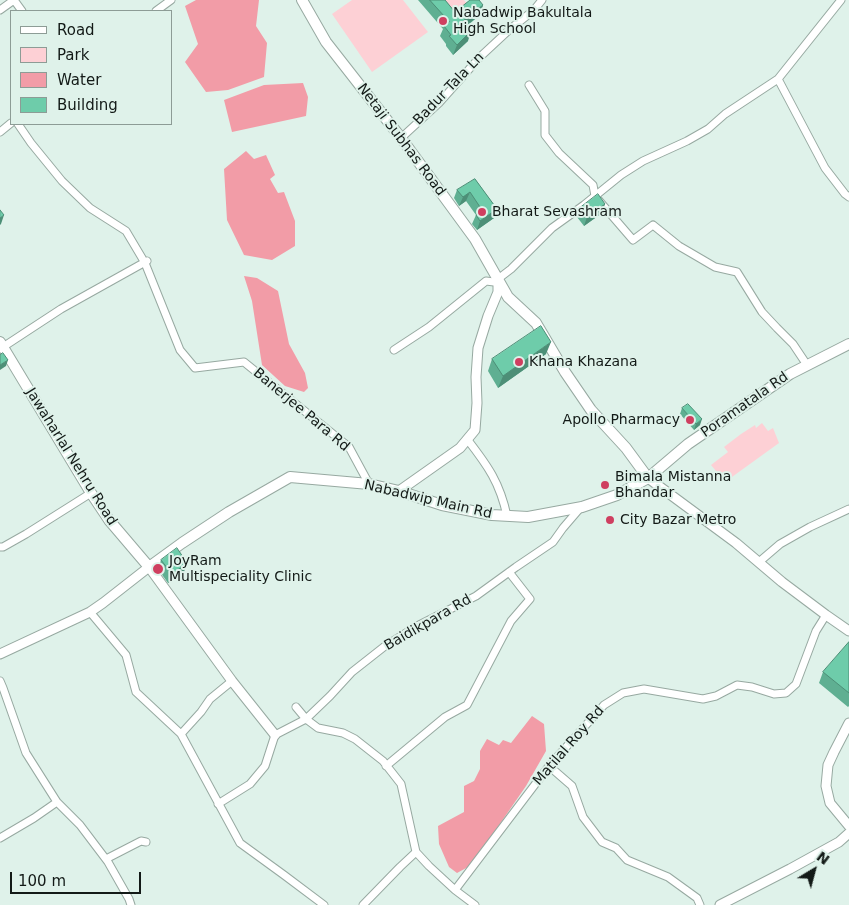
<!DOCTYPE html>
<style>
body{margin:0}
#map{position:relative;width:849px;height:905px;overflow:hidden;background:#dff2ea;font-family:"DejaVu Sans",sans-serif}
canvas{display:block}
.legend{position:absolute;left:10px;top:10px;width:162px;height:115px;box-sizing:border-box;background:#dff2ea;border:1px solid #8d9c96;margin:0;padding:6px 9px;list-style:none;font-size:15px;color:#131a17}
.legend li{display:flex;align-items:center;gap:10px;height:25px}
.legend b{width:25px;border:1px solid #8d9c96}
.north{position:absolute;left:789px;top:845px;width:50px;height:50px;-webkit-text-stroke:4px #dff2ea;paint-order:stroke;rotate:37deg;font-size:14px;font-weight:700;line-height:20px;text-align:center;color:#131a17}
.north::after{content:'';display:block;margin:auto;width:18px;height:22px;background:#131a17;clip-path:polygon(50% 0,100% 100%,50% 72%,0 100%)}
.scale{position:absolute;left:10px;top:872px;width:131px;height:22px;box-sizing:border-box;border:2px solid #131a17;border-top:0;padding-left:6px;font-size:15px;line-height:18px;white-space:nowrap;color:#131a17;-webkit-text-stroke:4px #dff2ea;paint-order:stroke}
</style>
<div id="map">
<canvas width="849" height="905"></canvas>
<ul class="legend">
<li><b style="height:6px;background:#fff"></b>Road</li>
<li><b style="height:14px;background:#fdd0d5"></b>Park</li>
<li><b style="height:14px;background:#f29ca7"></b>Water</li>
<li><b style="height:14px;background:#6eccaa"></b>Building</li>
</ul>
<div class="north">N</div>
<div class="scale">100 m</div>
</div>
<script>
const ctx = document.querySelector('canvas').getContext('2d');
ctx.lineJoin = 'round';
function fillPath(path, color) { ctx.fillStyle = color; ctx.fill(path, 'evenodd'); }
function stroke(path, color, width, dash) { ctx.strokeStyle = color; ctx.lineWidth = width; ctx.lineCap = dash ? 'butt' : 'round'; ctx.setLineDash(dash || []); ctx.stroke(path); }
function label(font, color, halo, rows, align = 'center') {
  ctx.font = font + ' "DejaVu Sans",sans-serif'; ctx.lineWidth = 4; ctx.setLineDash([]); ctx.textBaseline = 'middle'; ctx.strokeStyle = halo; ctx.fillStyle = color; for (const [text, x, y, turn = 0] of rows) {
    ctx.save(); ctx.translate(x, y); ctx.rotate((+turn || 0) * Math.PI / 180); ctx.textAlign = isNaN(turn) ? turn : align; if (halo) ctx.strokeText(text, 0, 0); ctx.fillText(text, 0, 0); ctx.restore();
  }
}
fillPath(new Path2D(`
 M352 0H403L428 32 372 72 332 14Z
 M437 0H464L469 6 453 19Z
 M762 423 768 431 773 428 779 443 725 482 711 465 728 452 724 447 741 434 755 425 756 428Z`), '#fdd0d5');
fillPath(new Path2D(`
 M196 0H259L256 26 267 43 264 77 228 90 206 92 185 62 198 44 185 6Z
 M303 83 308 97 306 116 232 132 224 100 264 85Z
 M246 151 254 159 266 155 275 175 270 179 278 193 284 192 295 221V246L272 260 244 255 227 220 224 169Z
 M244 276 257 278 278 291 289 344 305 373 308 388 304 392 285 386 262 365 252 301Z
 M532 716 544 724 546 751 526 786 486 844 468 867 457 873 449 867 439 844 438 826 464 812V786L474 781 480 769V751L487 739 499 745 503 740 511 743Z`), '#f29ca7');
const minor = new Path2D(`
 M0 10 14 0 22 11
 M156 11 171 0
 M778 79 825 168 845 194 849 197
 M529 85 545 111V135L559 153 593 185 595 196 633 240 653 225 679 246 715 267 737 272 762 312 777 328 793 344 807 365
 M18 124 31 143 62 181 90 208 126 231 145 263 180 350 195 368 244 362 349 447 369 484
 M0 132 11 123
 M401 138 439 103 480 57 509 30 534 10 542 0
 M3 347 61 309 147 261
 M394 350 429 327 486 281 494 282 511 269 552 228 584 205 621 175 643 161 687 141 708 129 725 114 778 79 841 0
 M467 439C488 466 500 483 507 516
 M0 547H3L26 534 91 493
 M759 562 780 544 810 527 849 509
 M90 612 126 655 136 692 181 734 240 843 284 875 324 905
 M0 681 3 688 26 753 57 802 80 825 108 862 129 899 131 905
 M296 707 306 719 318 728 343 733 355 739 383 761 401 784 416 852 429 866 455 890 475 905
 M181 734 201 712 210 699 232 681
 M386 766 445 717 467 705 511 621 530 599 509 572
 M549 766 572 786 583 817 602 842 616 848 627 860 668 877 697 898 700 905
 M218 804 250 784 265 766 275 735 306 719 330 696 352 672 385 646 417 626 476 596 516 567 553 542 563 528 581 507
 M0 838 34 818 57 802
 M106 859 141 841 146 842
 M455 890 549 766 604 705 623 693 644 689 703 699 716 696 737 685 752 687 774 694 786 693 796 684 816 631 826 615
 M363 905 400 867 416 852`);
const tertiary = new Path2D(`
 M648 478 736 543 782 582 826 615 849 631
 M399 491 460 448 475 430 477 403 476 377 478 348 488 316 498 292V280
 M0 654 90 612 103 603 149 567 232 681 275 735
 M849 723 834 752 828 765 826 786 830 803 849 826
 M720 905 790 869 839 842 849 833`);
const secondary = new Path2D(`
 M302 0 326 42 401 138 475 239 508 297 536 323 565 372 591 410 626 448 648 478
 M0 342 91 493 109 520 149 567 182 543 229 512 290 477 369 484 399 491 442 505 492 515 528 517 582 507 617 495 648 478 688 444 790 374 849 344`);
stroke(minor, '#97a9a1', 9);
stroke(tertiary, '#97a9a1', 11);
stroke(secondary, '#97a9a1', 12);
stroke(minor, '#fff', 7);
stroke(tertiary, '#fff', 9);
stroke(secondary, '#fff', 10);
fillPath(new Path2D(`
 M418 0H445L455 12 483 5 480 15 467 26 468 41 453 55 446 46V44L440 36 443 29Z
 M475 179 497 209 494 218 477 230 472 224 476 215 466 201 459 206 454 198 457 190Z
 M580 208 602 213 584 226 577 217Z
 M546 354 498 388 488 371 492 359Z
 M682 408 700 425 694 430 680 414Z
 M161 560 184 572 168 583 158 569Z
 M849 642V706L848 707 819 683 823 672Z`), '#5faf92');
fillPath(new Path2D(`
 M483 5 480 15 459 31 463 21Z
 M471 31 468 41 453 55 457 45Z
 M470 192 466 201 459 206 463 197Z
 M605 204 602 213 584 226 587 217Z
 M497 209 494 218 477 230 480 221Z
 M4 215 1 224 0 225V218Z
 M551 342 546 354 498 388 503 376Z
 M8 360 6 366 0 370V365Z
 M702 419 700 425 694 430 696 424Z
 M187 563 184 572 168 583 172 574Z`), '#4d8f77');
const building = new Path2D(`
 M430 0H445L455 12 470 0H479L483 5 463 21 471 31 457 45 449 36 451 35 444 26 449 22Z
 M475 179 497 209 480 221 476 215 482 210 470 192 463 197 457 190Z
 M598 194 605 204 587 217 580 208Z
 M0 210 4 215 0 218Z
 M541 326 551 342 503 376 492 359Z
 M3 353 8 360 0 365V355Z
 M688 404 702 419 696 424 682 408Z
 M177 548 187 563 172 574 161 560Z
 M849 642V693L823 672Z`);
fillPath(building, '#6eccaa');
stroke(building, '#4d8f77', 1);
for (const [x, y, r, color] of [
 [443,21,5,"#cf3f60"],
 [482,212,5,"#cf3f60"],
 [519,362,5,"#cf3f60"],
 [690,420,5,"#cf3f60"],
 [605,485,5,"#cf3f60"],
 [610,520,5,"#cf3f60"],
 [158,569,6,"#cf3f60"]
]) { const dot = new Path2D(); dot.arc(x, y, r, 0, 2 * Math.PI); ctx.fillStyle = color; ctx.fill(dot); stroke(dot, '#dff2ea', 2); }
label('14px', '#131a17', '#dff2ea', [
 ["Nabadwip Bakultala",453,13],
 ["High School",453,29],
 ["Bharat Sevashram",492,212],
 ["Khana Khazana",529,362],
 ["Apollo Pharmacy",680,420,"right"],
 ["Bimala Mistanna",615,477],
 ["Bhandar",615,493],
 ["City Bazar Metro",620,520],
 ["JoyRam",169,561],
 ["Multispeciality Clinic",169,577]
], 'left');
label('14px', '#131a17', '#dff2ea', [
 ["Badur Tala Ln",449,89,-46],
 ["Netaji Subhas Road",401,140,53],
 ["Poramatala Rd",745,405,-35],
 ["Banerjee Para Rd",301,410,40],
 ["Jawaharlal Nehru Road",71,457,58],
 ["Nabadwip Main Rd",428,500,13],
 ["Baidikpara Rd",428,623,-30],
 ["Matilal Roy Rd",569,746,-49]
]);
</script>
